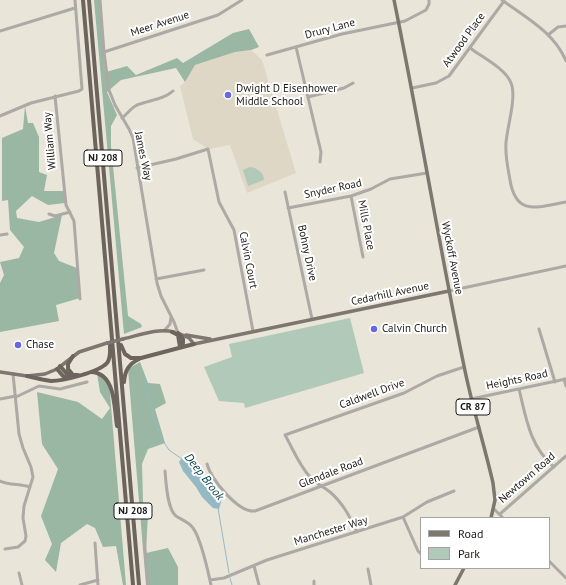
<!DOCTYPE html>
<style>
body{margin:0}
#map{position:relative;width:566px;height:585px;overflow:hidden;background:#e9e5d9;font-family:"PT Sans",sans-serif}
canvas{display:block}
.legend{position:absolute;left:420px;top:517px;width:130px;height:52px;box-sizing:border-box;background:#fff;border:1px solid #a4a4a2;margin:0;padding:5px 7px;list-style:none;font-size:12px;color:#1c1b17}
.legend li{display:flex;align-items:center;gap:8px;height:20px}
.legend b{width:20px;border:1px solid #a4a4a2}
</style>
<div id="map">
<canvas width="566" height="585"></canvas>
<ul class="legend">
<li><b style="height:5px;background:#7e7770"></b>Road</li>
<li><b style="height:11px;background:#b1c9b9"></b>Park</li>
</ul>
</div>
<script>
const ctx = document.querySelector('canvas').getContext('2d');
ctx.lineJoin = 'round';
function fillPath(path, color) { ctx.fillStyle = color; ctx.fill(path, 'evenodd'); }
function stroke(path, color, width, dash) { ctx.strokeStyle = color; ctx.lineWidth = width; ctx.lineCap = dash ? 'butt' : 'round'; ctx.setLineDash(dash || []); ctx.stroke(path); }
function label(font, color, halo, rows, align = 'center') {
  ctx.font = font + ' "PT Sans",sans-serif'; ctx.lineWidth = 4; ctx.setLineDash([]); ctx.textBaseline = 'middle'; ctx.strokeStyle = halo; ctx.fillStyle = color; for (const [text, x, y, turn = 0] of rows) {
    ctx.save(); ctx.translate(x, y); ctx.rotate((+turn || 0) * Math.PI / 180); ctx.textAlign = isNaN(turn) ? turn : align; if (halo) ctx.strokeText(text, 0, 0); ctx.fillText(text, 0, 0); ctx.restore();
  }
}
fillPath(new Path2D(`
 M251 50 262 60 296 173 247 193 230 145 208 149 193 139 180 86 185 82 195 65 235 52Z`), '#dfd7c5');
fillPath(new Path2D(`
 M250 167C257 168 264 172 264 180L248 186 243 170Z
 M350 318 364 373 245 408 244 403 219 401 204 367 232 357 229 344Z`), '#b1c9b9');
fillPath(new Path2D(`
 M94 0H99L106 72 127 66 136 75 177 58 183 63 233 33 249 29 259 47 251 50 235 52 195 65 185 82 176 68 121 80 107 92 117 115 111 126V146L128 316 141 324 142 327 124 334Z
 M25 106 28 123H33L39 137V172L47 175 44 191H64L65 203 48 205 32 196 16 211 17 218 39 222 62 215 54 253 59 261 77 268 80 298 56 305 59 321 0 332V283L4 275 0 262 19 258 24 247 10 230 8 200 2 201V138L23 129Z
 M140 362 148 383 160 384 166 403 155 409 165 443 148 449 142 464 143 503 148 513 146 553 168 548 178 567V585H146L128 369Z
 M97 373 109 382 126 585H123L116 546 103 547 95 528 87 524 61 543 56 572 45 560 52 544 41 516 58 469 42 444 37 392 78 402 102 419 110 408 100 392Z`), '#99b7a2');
fillPath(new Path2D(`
 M181 459C192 462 196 473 204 479 210 484 219 490 221 497 222 500 220 506 219 509L213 508 202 497 196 487 183 471 179 462Z`), '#94b9c5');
stroke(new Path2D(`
 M143 375 159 435 169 450 182 459
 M218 508 229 573
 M230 578 232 585`), '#94b9c5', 1);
stroke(new Path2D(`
 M100 0 104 52 109 90 115 105 129 129 133 138 157 283 161 296 174 322 178 333
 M502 0C525 17 554 32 566 61
 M0 31 75 8
 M548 35 558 27 566 26
 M296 47 321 152 320 162
 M470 48C482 57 506 69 511 83 517 97 507 127 506 143 505 156 508 168 510 180 516 217 538 207 566 202
 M104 52 218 15 242 0
 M267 55 342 34 405 21 426 10 429 4V0
 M412 88 436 83 449 76 504 1
 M55 96 66 205 74 221 80 299
 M308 97 344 88 353 83
 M0 116 31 103 79 91 82 89 75 0
 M122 118C127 114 131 108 137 105 149 100 163 100 173 91
 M137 168 176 159 208 149 219 202 234 230 253 331
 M285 192 312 319
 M351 196 363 257
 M288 208 351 196 371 189 390 179 427 173
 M49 214 55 216 70 212
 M0 235 7 234
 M156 279 204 270
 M449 291 566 266
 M539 329 555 382
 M164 331 170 324 171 317
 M564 379 566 386
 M519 389C526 418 530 447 554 467
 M16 397 39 386 60 389 87 382
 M0 399 16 396
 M471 399 566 379
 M207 464C211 479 238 513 255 511L479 427
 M165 471C166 482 167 509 176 516 182 520 189 522 193 528 201 539 208 571 211 585
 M0 481C9 485 20 484 30 487
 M494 509 503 518
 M500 514 566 456
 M403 517 418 551 421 554
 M357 532C350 517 343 503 330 492 323 486 316 484 310 477 299 465 293 449 285 435L404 393 437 376 464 367
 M144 538 148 585
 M95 543 98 585
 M5 549 18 547 25 541 26 536 23 518 24 506 33 477 31 467 23 448 19 434 13 374
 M549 561 566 578
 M254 566 259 585
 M368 569 371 585
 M19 573 22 585
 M210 580 224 578 267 560 403 517 427 502 454 491
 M314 581V585
 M80 585 98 580`), '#ada9a5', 3);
stroke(new Path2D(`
 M394 0C419 122 439 244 464 366 472 406 484 444 493 483L495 500 491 518
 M178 333 189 338 194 344 449 291
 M186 335 210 339
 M123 339C140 335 157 328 174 332
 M0 372 27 376 45 374 57 369 79 352 107 343
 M455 585 464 568`), '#7e7770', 3.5);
stroke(new Path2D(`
 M83 0 133 585
 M89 0 139 585
 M172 332 178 335 180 347
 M178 333 183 339V343L181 347
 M121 345 125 354 131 358H141L194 344
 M73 356 68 364V369L73 375H78
 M60 366 67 374 74 376
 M57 369 63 376 68 378
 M91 372C116 373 114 408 117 426
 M27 376C35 378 43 380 51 381 63 381 99 372 107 363 111 358 110 351 110 345
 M124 382C125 370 129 364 139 359`), '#6d655d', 4);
stroke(new Path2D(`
 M107 343 123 339`), '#7e7770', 3.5);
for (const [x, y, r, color] of [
 [228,95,4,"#6668e2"],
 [374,329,4,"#6668e2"],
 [18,345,4,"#6668e2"]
]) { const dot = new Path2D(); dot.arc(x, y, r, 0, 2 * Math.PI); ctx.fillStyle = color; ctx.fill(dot); stroke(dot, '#fff', 1.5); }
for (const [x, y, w] of [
 [103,158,38],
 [473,407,34],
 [133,511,38]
]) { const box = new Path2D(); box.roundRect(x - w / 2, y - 8, w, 16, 3); ctx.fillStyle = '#fff'; ctx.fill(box); stroke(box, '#1c1b17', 1); }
label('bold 10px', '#1c1b17', null, [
 ["NJ 208",103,158],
 ["CR 87",473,407],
 ["NJ 208",133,511]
]);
label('11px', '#1c1b17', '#fff', [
 ["Meer Avenue",160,24,-18],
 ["Drury Lane",330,29,-15],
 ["Atwood Place",464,40,-54],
 ["William Way",50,141,-95],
 ["James Way",143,156,78],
 ["Snyder Road",333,189,-12],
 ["Mills Place",366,225,79],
 ["Bohny Drive",307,253,78],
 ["Wyckoff Avenue",452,258,79],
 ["Calvin Court",248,260,79],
 ["Cedarhill Avenue",390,294,-12],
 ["Heights Road",517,380,-12],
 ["Caldwell Drive",372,394,-20],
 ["Glendale Road",331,473,-21],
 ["Newtown Road",527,478,-41],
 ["Manchester Way",331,531,-17]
]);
label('11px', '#1c1b17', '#fff', [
 ["Dwight D Eisenhower",236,89],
 ["Middle School",236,102],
 ["Calvin Church",382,329],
 ["Chase",26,345]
], 'left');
label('italic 12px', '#043e4b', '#fff', [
 ["Deep Brook",204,477,52]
]);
</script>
